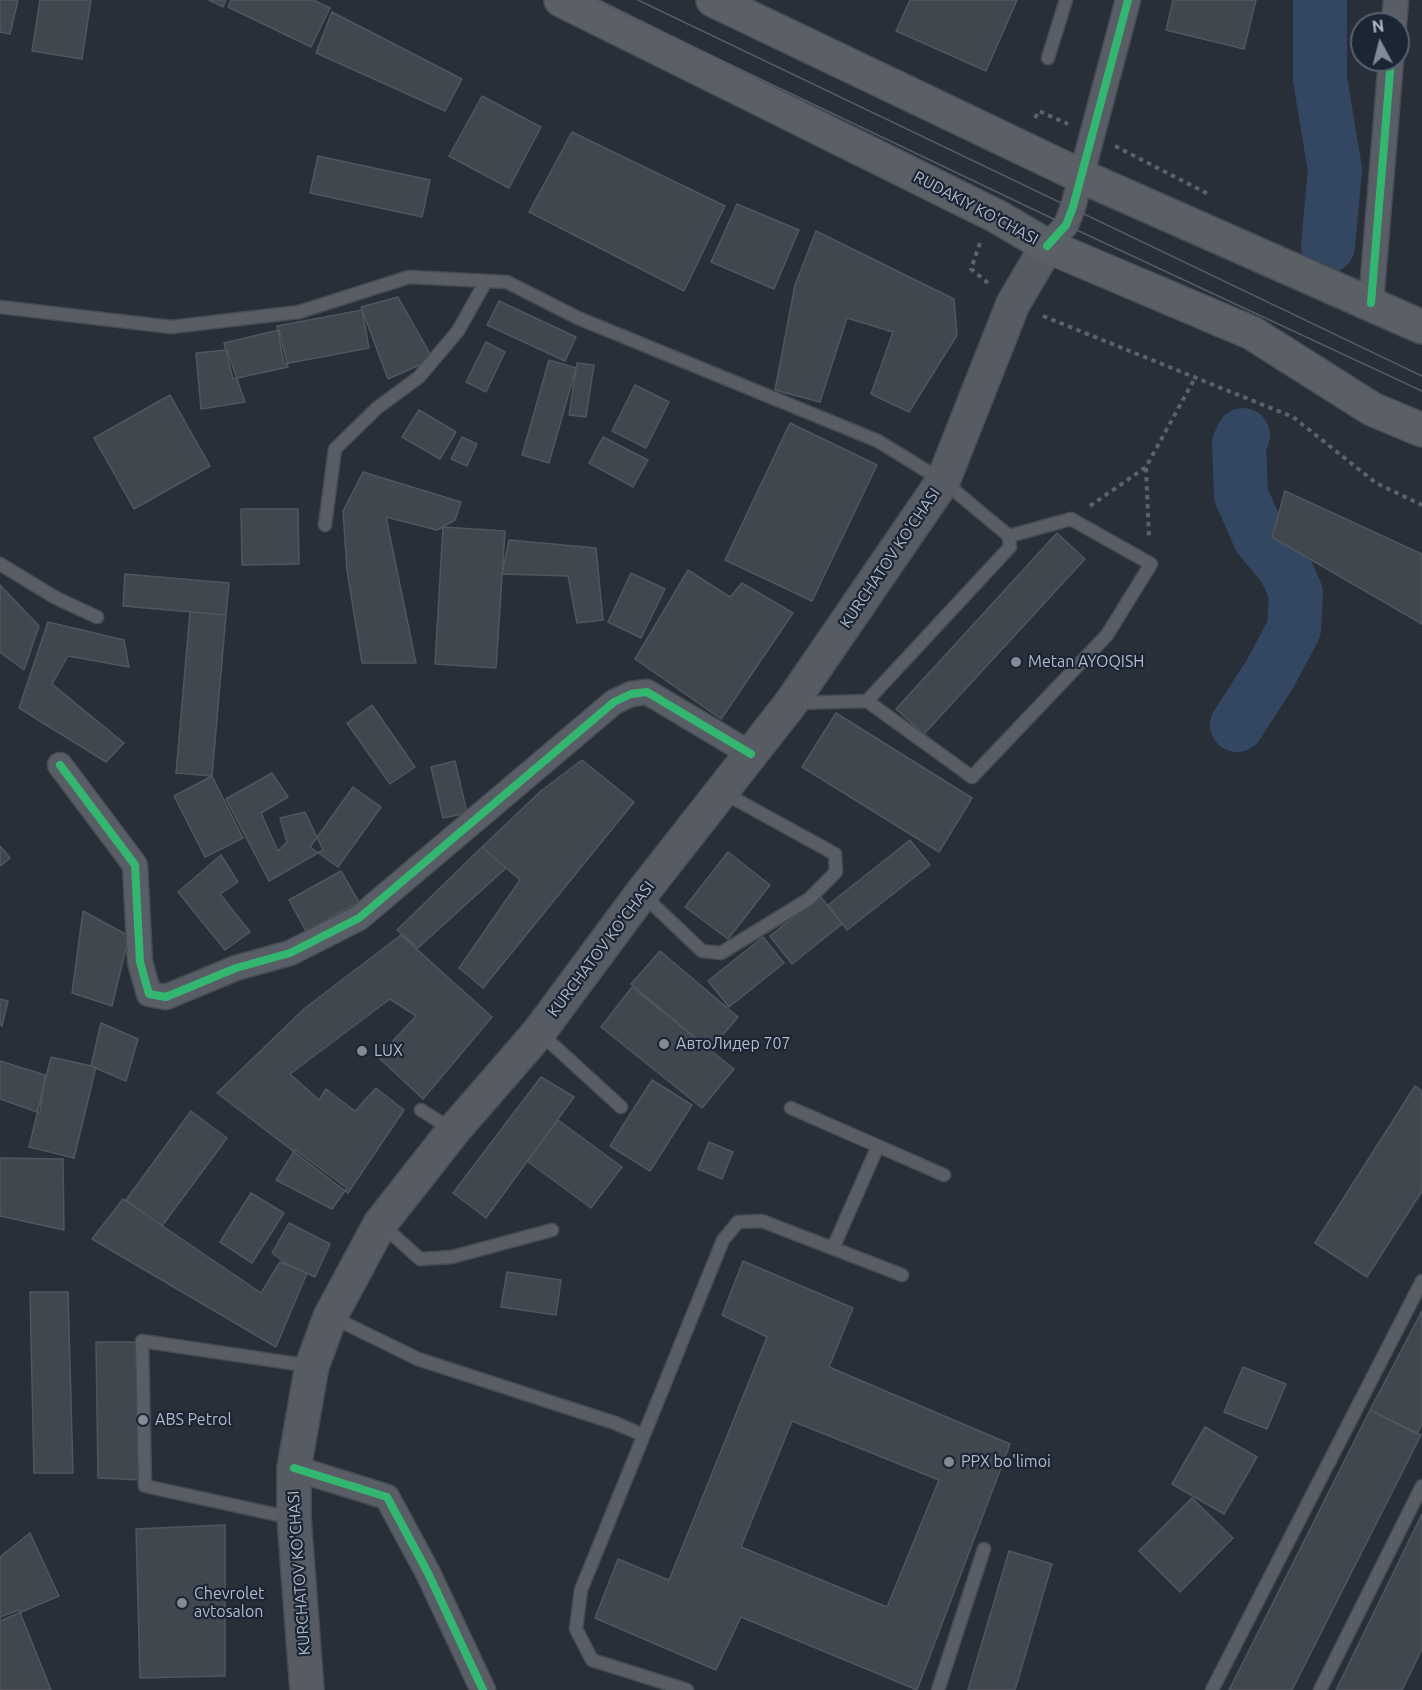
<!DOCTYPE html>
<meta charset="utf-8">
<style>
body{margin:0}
#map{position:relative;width:1422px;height:1690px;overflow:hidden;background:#282f38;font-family:Ubuntu,sans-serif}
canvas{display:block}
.north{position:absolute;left:1350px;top:12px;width:60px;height:60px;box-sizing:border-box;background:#1b2533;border:2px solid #57616f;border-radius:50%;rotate:353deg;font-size:16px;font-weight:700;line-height:24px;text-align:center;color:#b2bbc9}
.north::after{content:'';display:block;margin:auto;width:21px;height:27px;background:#828a96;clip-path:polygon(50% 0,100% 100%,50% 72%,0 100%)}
</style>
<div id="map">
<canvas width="1422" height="1690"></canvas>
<div class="north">N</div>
</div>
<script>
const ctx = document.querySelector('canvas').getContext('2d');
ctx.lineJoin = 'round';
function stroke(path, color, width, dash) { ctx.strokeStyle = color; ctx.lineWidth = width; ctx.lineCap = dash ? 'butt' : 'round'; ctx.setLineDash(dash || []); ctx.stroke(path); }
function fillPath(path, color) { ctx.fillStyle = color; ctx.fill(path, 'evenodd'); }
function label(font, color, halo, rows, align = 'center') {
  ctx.font = font + ' Ubuntu,sans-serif'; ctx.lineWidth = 4.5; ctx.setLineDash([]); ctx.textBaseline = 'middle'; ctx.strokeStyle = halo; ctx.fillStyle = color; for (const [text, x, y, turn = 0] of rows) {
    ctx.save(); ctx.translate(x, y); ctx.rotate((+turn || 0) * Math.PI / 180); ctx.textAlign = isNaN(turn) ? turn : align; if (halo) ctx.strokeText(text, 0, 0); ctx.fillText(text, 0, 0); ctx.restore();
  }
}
stroke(new Path2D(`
 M1320 0V79L1335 170 1328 246
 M1237 725 1270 674 1294 629 1296 593 1285 568 1260 538 1241 495 1239 444 1243 435`), '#344762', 54);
const building = new Path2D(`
 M0 0H18L10 34 0 32Z
 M40 0H91L82 59 32 51Z
 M209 0H226L223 7Z
 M231 0H313L330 8 311 47 228 7Z
 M910 0H1017L986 71 896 31Z
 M1173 0H1256L1244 49 1166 30Z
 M332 12 462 79 445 111 316 53Z
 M482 96 541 127 509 188 449 156Z
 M572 132 725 206 684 291 529 212Z
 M318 156 430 180 422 217 310 193Z
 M737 204 799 230 774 289 711 262Z
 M816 231 954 299 957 335 909 412 871 394 893 332 847 318 820 402 775 390 795 285Z
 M398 297 433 359 388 379 361 307Z
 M499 301 576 337 565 361 487 325Z
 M362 310 369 348 284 364 277 326Z
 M279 330 288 367 233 379 224 343Z
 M486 342 505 352 486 392 466 382Z
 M227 350 245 402 201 409 196 353Z
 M549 360 576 368 549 463 522 455Z
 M577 363 594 365 586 417 569 415Z
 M635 385 669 402 646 448 612 431Z
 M170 395 210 466 134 509 94 438Z
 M419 410 456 432 440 459 402 437Z
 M790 423 877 465 812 601 725 560Z
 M462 437 477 444 467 466 451 459Z
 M603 437 648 460 633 487 589 463Z
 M363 472 461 502 455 520 437 530 386 517 416 663H362L347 570 343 511Z
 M1285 491 1422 554V624L1272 537Z
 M241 509H298L299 564 242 565Z
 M443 527 505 531 496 668 435 664Z
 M1057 533 1085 559 924 734 896 709Z
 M509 540 596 548 603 620 577 623 568 576 502 574Z
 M688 570 730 597 742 583 793 613 721 719 635 659Z
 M631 573 665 589 641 638 608 622Z
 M125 574 229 583 226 615 123 606Z
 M0 585 39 626 24 670 0 652Z
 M190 612 226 615 212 776 176 773Z
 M48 622 124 640 129 667 68 656 52 684 124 743 106 762 19 708Z
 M372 705 415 767 390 784 347 723Z
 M836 713 972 798 939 852 802 767Z
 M582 760 634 802 483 988 459 968 520 880 482 847 542 790Z
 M455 761 467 813 443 818 431 767Z
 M272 773 288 797 261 813 278 851 287 842 280 818 305 812 323 850 269 881 226 799Z
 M212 776 243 838 205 857 174 796Z
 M353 787 381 807 338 867 310 847Z
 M910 840 930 865 847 930 828 905Z
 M0 846 10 858 0 866Z
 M482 847 506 868 418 948 397 930Z
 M728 852 770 885 728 939 685 907Z
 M221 855 238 882 220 894 250 932 225 950 178 892Z
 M341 871 359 902 306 931 289 900Z
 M820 896 842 924 792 964 770 936Z
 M83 911 129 936 112 1006 72 993Z
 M401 935 492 1017 423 1099 378 1057 416 1016 390 999 290 1074 319 1100 326 1089 355 1111 376 1088 404 1110 348 1193 217 1093 305 1008Z
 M763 937 784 963 729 1007 708 981Z
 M660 951 738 1017 710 1050 631 984Z
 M632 987 734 1069 702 1108 601 1027Z
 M0 999 8 1001 2 1026 0 1025Z
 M101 1023 138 1039 126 1081 91 1066Z
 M51 1057 96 1067 74 1158 29 1147Z
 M0 1061 45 1075 40 1113 0 1099Z
 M541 1077 574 1097 486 1218 453 1193Z
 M652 1080 692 1105 650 1171 610 1146Z
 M1415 1086 1422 1091V1191L1367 1277 1315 1243Z
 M191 1111 227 1138 162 1226 126 1200Z
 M558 1120 622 1167 591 1208 527 1161Z
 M709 1142 733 1152 722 1179 698 1169Z
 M295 1150 347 1188 332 1209 276 1180Z
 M0 1158 63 1159 64 1230 0 1216Z
 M251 1193 284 1213 252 1263 220 1242Z
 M123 1199 261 1293 280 1262 307 1273 276 1347 92 1239Z
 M289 1223 330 1244 315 1277 287 1264 272 1253Z
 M743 1261 853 1308 829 1367 1010 1444 917 1690 741 1617 716 1670 595 1618 618 1559 669 1580 767 1337 722 1315ZM792 1421 939 1480 887 1607 741 1547Z
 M507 1272 561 1280 556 1315 501 1307Z
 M30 1292H68L73 1473H34Z
 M1422 1311V1424L1417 1434 1370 1410Z
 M96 1342H139L143 1480 98 1478Z
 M1243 1367 1286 1384 1267 1429 1224 1412Z
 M1370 1410 1421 1435 1292 1690H1229Z
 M1205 1427 1257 1457 1224 1514 1172 1484Z
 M1192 1498 1233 1538 1180 1592 1139 1551Z
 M1422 1514V1649L1402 1690H1336Z
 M225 1525V1676L140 1678 136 1529Z
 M30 1533 59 1596 0 1621V1557Z
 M1009 1551 1052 1564 1015 1690H968Z
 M19 1610 51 1690H0V1617Z`);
fillPath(building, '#41474e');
stroke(building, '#50565f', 1.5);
const lane = new Path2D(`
 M1048 58 1066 0
 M0 307 171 327 299 312 409 277 507 282 578 318 878 441 943 481 1009 536 1010 547 867 701 796 703
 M325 525 335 449 377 408 419 377 458 331 486 281
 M0 564 56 598 97 617
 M867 701 972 777 1107 635 1151 564 1071 519 1009 536
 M642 894 702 951 721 953 809 899 836 872 835 854 724 793
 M540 1033 621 1107
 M791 1108 944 1175
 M421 1110 453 1130
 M381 1224 420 1259 452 1257 552 1230
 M833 1248 878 1146
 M332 1317 418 1359 615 1423 643 1435
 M292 1518 145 1486 142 1341 311 1366
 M687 1690 592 1660 576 1629 581 1590 723 1240 738 1222 762 1221 902 1275
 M938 1690 984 1549
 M1212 1690 1422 1281
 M1320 1690 1422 1486`);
const street = new Path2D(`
 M1394 24 1396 0
 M1047 246 1066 225 1073 207 1128 0
 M1371 303 1391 60
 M60 765 135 865 140 962 149 994 166 997 236 968 290 953 359 918 614 702 631 694 647 692 751 754
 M294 1468 387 1497 428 1573 483 1690`);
const secondary = new Path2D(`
 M307 1690 294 1518V1468L312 1366 330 1317 380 1224 454 1130 539 1032 642 893 791 703 943 481 1013 304 1047 246`);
const primary = new Path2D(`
 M561 0 998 217 1047 246 1252 333 1372 409 1422 430
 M713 0 1083 177 1422 327`);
stroke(lane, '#474b52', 15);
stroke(street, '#474b52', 27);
stroke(secondary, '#474b52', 36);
stroke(primary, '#464b54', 36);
stroke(new Path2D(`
 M1035 118 1039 111 1068 124
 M1115 146 1210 195
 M980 243 971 269 988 283
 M1043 316 1293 417 1376 483 1422 505
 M1146 468 1149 538
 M1090 506 1146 467 1195 378`), '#5c6269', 4, [4.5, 4.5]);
stroke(lane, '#595d65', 12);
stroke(street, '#595d65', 24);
stroke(secondary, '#575c64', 33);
stroke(primary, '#5b6067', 33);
stroke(new Path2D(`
 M595 0 1066 225 1422 391
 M638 0 1422 376`), '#575c64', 1.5);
stroke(new Path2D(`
 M1047 246 1066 225 1073 207 1128 0
 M1371 303 1391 60
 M60 765 135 865 140 962 149 994 166 997 236 968 290 953 359 918 614 702 631 694 647 692 751 754
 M294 1468 387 1497 428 1573 483 1690`), '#33b770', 8);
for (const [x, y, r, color] of [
 [1016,662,6,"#828a96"],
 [664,1044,6,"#828a96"],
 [362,1051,6,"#828a96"],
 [143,1420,6,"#828a96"],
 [949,1462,6,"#828a96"],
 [182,1603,6,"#828a96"]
]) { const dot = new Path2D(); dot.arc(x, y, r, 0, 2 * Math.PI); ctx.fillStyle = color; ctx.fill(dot); stroke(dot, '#1b2533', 2); }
label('16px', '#b2bbc9', '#1b2533', [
 ["RUDAKIY KO'CHASI",976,208,28],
 ["KURCHATOV KO'CHASI",890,558,-56],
 ["KURCHATOV KO'CHASI",601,949,-53],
 ["KURCHATOV KO'CHASI",299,1573,-94]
]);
label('16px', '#b2bbc9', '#1b2533', [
 ["Metan AYOQISH",1028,662],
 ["АвтоЛидер 707",676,1044],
 ["LUX",374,1051],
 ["ABS Petrol",155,1420],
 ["PPX bo'limoi",961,1462],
 ["Chevrolet",194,1594],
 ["avtosalon",194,1612]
], 'left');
</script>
